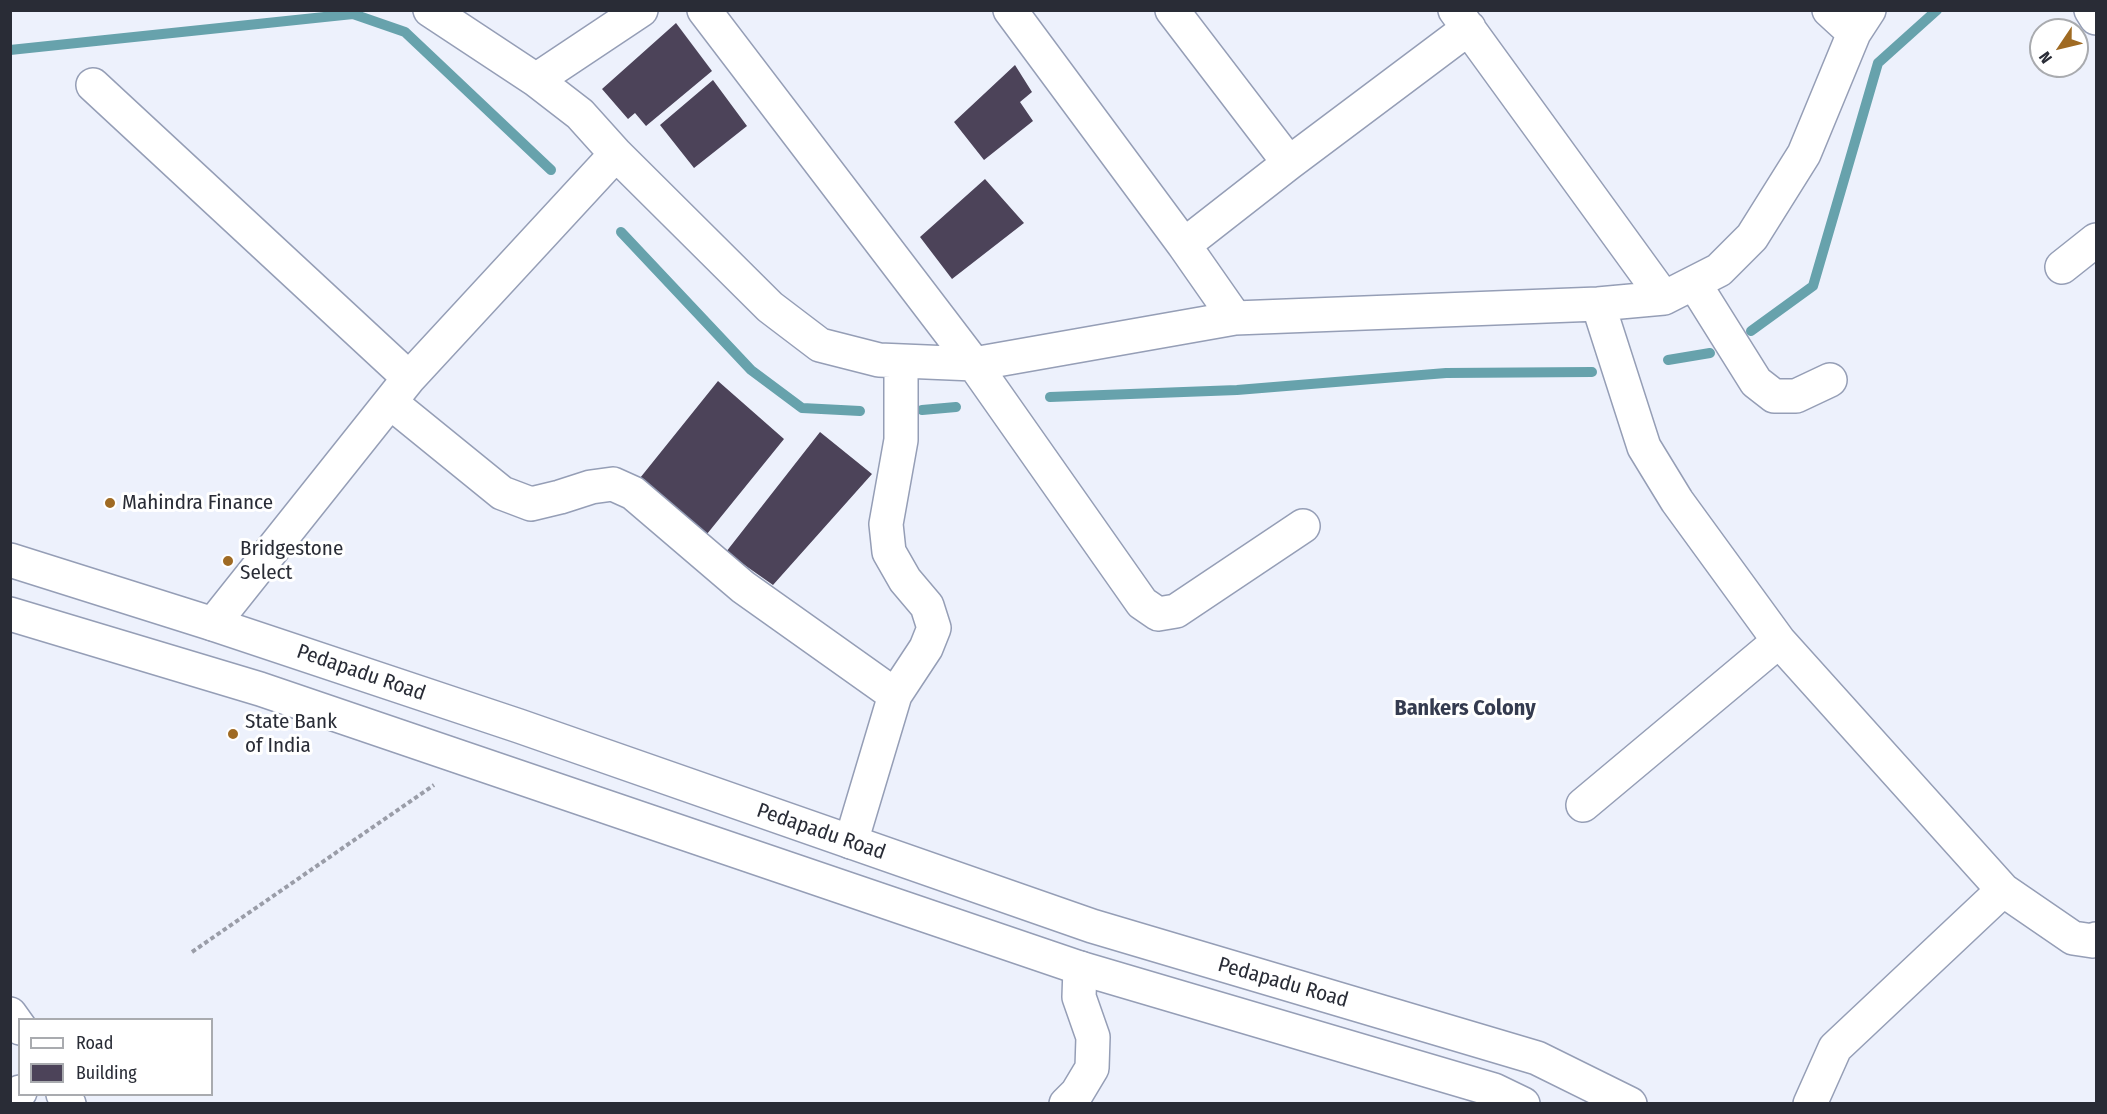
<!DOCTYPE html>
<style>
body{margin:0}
#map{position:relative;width:2107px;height:1114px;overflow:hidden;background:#edf1fc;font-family:"Fira Sans Condensed",sans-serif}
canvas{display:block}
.frame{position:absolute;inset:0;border:12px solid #292c36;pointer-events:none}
.legend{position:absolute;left:18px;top:1018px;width:195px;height:78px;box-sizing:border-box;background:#fff;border:2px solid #a9abaf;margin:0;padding:8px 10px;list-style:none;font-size:18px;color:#292c36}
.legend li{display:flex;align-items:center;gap:12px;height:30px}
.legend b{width:30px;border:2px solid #a9abaf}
.north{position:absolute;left:2029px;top:18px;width:60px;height:60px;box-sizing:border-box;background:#fff;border:2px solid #a9abaf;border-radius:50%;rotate:235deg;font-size:16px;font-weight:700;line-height:24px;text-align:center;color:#292c36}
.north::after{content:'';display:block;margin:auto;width:21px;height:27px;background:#9f6a23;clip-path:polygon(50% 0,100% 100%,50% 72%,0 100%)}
</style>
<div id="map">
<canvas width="2107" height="1114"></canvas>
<div class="frame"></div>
<ul class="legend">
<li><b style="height:8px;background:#fff"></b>Road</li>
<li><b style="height:16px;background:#4c4359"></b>Building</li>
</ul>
<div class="north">N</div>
</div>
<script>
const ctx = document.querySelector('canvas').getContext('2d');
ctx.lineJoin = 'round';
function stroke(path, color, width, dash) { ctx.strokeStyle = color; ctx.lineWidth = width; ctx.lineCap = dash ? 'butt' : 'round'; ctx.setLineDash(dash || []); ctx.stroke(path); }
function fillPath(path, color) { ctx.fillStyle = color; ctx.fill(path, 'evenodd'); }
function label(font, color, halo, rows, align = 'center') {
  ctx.font = font + ' "Fira Sans Condensed",sans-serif'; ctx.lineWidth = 6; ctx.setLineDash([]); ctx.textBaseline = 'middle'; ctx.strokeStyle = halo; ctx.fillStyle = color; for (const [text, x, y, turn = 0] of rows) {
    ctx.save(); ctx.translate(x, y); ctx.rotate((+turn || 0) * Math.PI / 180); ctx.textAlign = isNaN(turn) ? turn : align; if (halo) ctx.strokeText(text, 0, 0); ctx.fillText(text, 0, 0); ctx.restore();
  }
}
stroke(new Path2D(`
 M10 50 353 14 405 32 551 170
 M621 232 751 370 802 408 860 411
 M1751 331 1813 286 1878 63 1937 10
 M1668 360 1710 353
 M1050 397 1237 390 1446 373 1592 372
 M922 410 956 407`), '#67a2ac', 10);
fillPath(new Path2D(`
 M676 23 712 71 646 126 635 113 628 119 602 89Z
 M1015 65 1032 92 1020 102 1033 121 984 160 954 122Z
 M713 80 747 126 694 168 660 125Z
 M985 179 1024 223 952 279 920 237Z
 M718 381 784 439 707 534 640 478Z
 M820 432 872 474 773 585 726 552Z`), '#4c4359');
const minor = new Path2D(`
 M430 10 536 80
 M704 10 974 364 1142 603 1158 614 1176 611 1303 526
 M1010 10 1184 245 1235 318
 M1172 10 1289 163
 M1455 10 1664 298
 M1829 10 1854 33
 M2091 10 2096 18
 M93 85 409 378
 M616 154 770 307 820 345 879 360 974 364 1235 318 1598 304 1664 298 1719 270 1752 237 1804 154 1854 33 1869 10
 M1184 245 1289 163 1469 28
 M2062 267 2096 240
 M1694 283 1756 382 1774 396H1796L1830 380
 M1598 304 1644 447 1677 501 1779 641 2003 890 1835 1048 1810 1104
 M390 402 502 493 531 504 560 497 591 487 613 484 633 493 743 587 895 695
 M213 624 409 378 616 154 580 114 536 80 641 10
 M1583 805 1779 641
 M851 842 895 695 926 648 934 628 927 606 905 580 889 552 886 524 901 440V361
 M2003 890 2073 938 2093 941 2096 939
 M10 1014 20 1028
 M63 1094 69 1104
 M10 1098 20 1092
 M1066 1104 1077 1093 1092 1068 1093 1037 1079 997 1080 968`);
const major = new Path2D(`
 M10 560 213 624 519 726 1092 926 1537 1058 1630 1104
 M10 614 260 689 1080 968 1494 1090 1523 1104`);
stroke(minor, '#959eb6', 36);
stroke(major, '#959eb6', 36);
stroke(new Path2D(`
 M192 952 434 785`), '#9a9da8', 4, [4.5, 3]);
stroke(minor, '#fff', 33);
stroke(major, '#fff', 33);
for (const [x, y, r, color] of [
 [110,503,6,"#9f6a23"],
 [228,561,6,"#9f6a23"],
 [233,734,6,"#9f6a23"]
]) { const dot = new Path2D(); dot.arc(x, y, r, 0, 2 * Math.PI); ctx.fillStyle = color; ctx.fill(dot); stroke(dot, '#fff', 2); }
label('21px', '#292c36', '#fff', [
 ["Mahindra Finance",122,503],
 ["Bridgestone",240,549],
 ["Select",240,573],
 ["State Bank",245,722],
 ["of India",245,746]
], 'left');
label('21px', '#292c36', '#fff', [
 ["Pedapadu Road",361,673,19],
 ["Pedapadu Road",821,832,19],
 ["Pedapadu Road",1283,983,16]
]);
label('bold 22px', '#343b4f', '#fff', [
 ["Bankers Colony",1465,709]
]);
</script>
